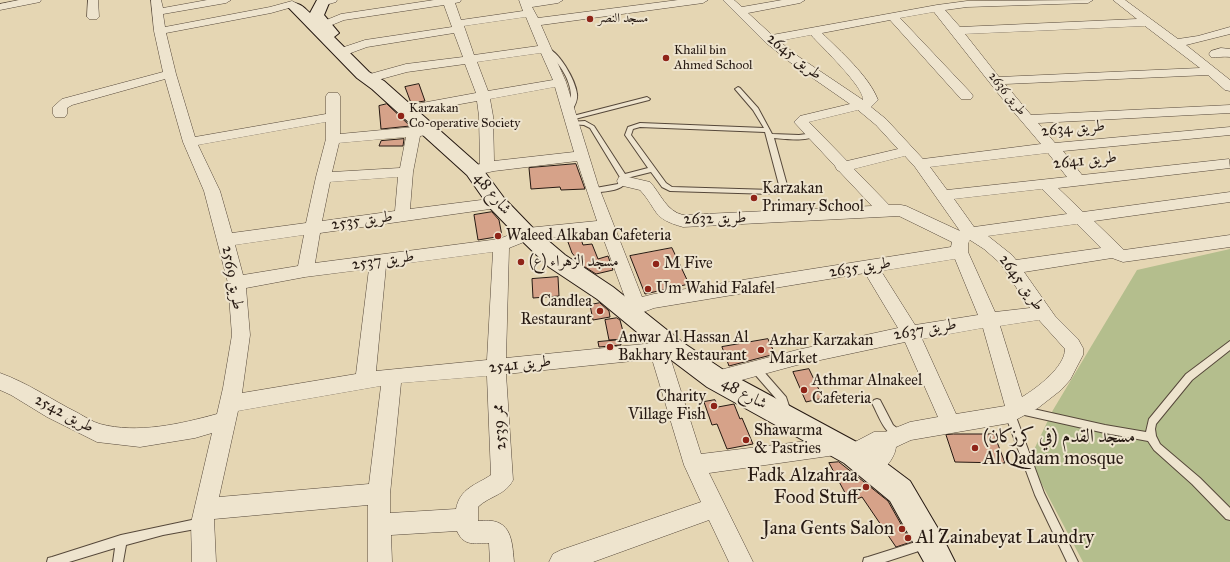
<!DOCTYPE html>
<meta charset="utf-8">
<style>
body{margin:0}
canvas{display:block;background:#e5d6b3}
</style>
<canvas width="1230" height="562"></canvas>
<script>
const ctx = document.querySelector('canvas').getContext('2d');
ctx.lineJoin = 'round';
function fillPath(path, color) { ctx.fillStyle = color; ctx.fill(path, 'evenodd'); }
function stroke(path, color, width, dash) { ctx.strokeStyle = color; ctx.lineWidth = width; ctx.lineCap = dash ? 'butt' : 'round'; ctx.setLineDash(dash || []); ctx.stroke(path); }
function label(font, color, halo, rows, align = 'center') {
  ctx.font = font + ' "IM FELL Great Primer",Amiri,serif'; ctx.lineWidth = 4; ctx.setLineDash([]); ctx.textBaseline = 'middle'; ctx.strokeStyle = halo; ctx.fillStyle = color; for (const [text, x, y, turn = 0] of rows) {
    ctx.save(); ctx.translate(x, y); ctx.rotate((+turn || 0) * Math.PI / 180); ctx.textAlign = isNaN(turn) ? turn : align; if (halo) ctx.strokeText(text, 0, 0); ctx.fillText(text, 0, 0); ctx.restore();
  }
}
fillPath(new Path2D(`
 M1230 249V562H1083L1029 460 1053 410 1137 270Z`), '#b4be8d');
const building = new Path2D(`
 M419 84 425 101 411 103 405 87Z
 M387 104 410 126 381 129 379 106Z
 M404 139 403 146H379L381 141Z
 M576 164 585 189 561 190 560 187 531 189 529 168Z
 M492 212 499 220 502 236 478 240 474 215Z
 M581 239 583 245 592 244 598 259 608 256 613 270 596 274 582 265 572 253 568 242Z
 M672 248 689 284 645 294 630 256Z
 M558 277 559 296 533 298 532 279Z
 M600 303 609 311 610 317 593 320 590 305Z
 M617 318 620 320 625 339 609 340 605 320Z
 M768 339 775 354 729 366 722 347Z
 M620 340 621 345 599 347 598 342Z
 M809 369 823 398 806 402 793 372Z
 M715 400 718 407 734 404 740 419 742 418 753 444 727 449 717 424 712 425 704 402Z
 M954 434H994L1005 463 955 462 946 435Z
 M839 462 888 501 911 542 896 547 862 497 850 502 829 463Z`);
fillPath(building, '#d6a289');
stroke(building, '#261912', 1);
const lane = new Path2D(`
 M544 48C558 47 576 82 577 94 578 101 574 107 571 112L569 113 566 111C568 106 571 101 571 96 571 79 557 59 544 50Z
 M738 87 740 88 758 108 772 134 799 135 814 133 817 135C808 142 785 139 774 138L787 185 782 193 772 194 670 191 662 187 651 172 627 178C626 192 604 191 593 193H590L589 191 590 189 618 184 621 179 590 128 584 125 570 124V122L585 121 594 126 625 174 648 168 625 135 628 127 640 123 764 128 753 110 735 89ZM640 127 765 132 779 185 777 189 772 190 672 187 666 183 631 135 633 129Z
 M647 97 650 99 649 100 571 120 568 118 569 117Z
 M1230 341V350L1192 380 1156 424 1155 429 1156 436 1160 444 1200 478 1230 508V520L1226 519 1192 484 1154 450 1148 441 1105 433 1020 414 1017 413 1015 410 1017 407 1020 406 1105 425 1146 432 1149 419 1186 374Z
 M755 364 758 365 786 397 791 412 789 415 786 416 783 415 779 402 752 371 751 368 752 365Z
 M877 399 880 400 893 425 902 432 904 435 902 438 899 439C884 434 879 416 872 403L874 400Z
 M1010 410 1013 411 1015 414 1044 493 1078 562H1067L1035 495 1005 414 1007 411Z
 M201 518 205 519 206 523 205 527 201 528 163 535 126 545 123 562H113L115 548 69 562H47L48 558 52 557 121 535Z
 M925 539 929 540 930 544 929 548 925 549 885 562H863L864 558 868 557Z`);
const street = new Path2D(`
 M19 0H41L40 2 0 10V4Z
 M88 0H98L99 17 97 19H89L87 17Z
 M151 0H161L163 8 207 0H231L226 3 163 14 165 27 270 7 292 1 298 4 296 6 271 13 166 33 176 74 195 137 326 114V96L328 93H338L340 96V134L414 127 433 128 435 131 433 134 420 136 413 172 410 209 497 198 502 199 505 203 502 207 497 208 320 233 315 263 499 239 527 228 597 221 577 161 494 171 476 175 471 173 469 170 471 167 480 164 479 116 477 101 405 114 400 113 398 110 400 107 476 93 465 64 407 72 374 81 370 80 368 77 370 74 406 64 463 57 454 33 367 47 348 54 344 53 342 50 344 47 365 40 452 27 444 5 344 20 327 27H319L317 25 319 23 341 14 434 0H461L460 2 455 3 461 20 523 11 519 0H563L558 3 532 7 538 18 678 0H708L703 3 541 25 566 82 598 185 642 297 654 294 951 247 952 242 899 216 683 227C651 218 659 211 640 190L619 185 617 181 619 177 624 176 650 182C661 194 666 211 683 215L872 206 839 171 837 170 835 166 794 122 800 116 850 104 791 63 765 42 723 0H734L742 7 782 0H805L800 3 748 13 772 35 937 5 967 1 1093 0 1088 3 967 7 945 10 960 27 1137 19 1113 0H1125L1178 39 1198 36 1230 27V34L1186 45 1230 80V91L1225 90 1208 75 1005 84 1031 115 1230 105V113L1038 123 1055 143 1230 127V135L1063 151 1082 175 1229 159 1230 168 1058 188 1083 212 1230 192V202L1094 221 1124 250 1230 235V247L1123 262 1112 258 1024 272 1055 316 1078 339 1083 348V355L1070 380 1061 390 1038 408 1010 423 911 440 896 447C895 459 882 473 871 478L864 475 861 468 868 456 853 464 846 461 843 454 709 473 753 562H729L709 520 593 562H549L553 554 561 550 701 502 684 465 652 359 506 374 513 480C506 495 489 496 478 507V521C510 517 512 536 514 562H490L489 543C475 543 464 547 457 531L391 535 392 562H368V505L214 519 216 562H192L191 523 212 433 195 438 140 447 97 442 47 417 11 395 0 390V373C28 383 52 400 78 413 85 417 93 422 100 424 138 434 180 424 217 414L223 388 232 335 228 283 204 191 183 142 165 79 72 105 67 108V114L65 117H55L53 114V107L62 99 163 72 154 31ZM934 12 1001 97 1041 144 923 159 886 119 871 107 878 100C869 76 840 51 822 33L890 20 961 99H971L973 96 971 93 900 18ZM526 17 538 46 474 55 464 26ZM1145 26 1200 68 999 77 965 34ZM811 35C821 46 865 88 863 100L799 57 779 41ZM541 53 553 80 488 91 477 62ZM555 87 574 152 494 161 493 116 490 99ZM858 110 876 125 898 149 847 161 809 122ZM326 122V139L316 177 306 223 232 233 220 191 198 145ZM406 137 400 168 332 172 339 143ZM1048 153 1067 177 947 190 930 167ZM905 156 915 167 960 231 906 206 901 205H889L854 169ZM398 177 395 211 322 221 330 182ZM1042 189 1067 214 974 227 954 199ZM1077 224 1101 248 1016 260 1012 255 988 236ZM601 232 627 303 622 306 619 311 622 316 628 318 654 308 865 273 898 328 797 350 716 371 709 373 706 379 709 385 716 387 797 365 905 342 938 417 910 422 885 432H874L849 445 846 439 839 437 701 454 670 357 681 354 683 349 681 344 674 341 506 358 509 248 529 240ZM304 235 298 266 243 275 235 245ZM970 240 984 249 1000 263 1030 308 995 312 968 252V243ZM493 252 487 360 376 371 386 266ZM955 259 978 315 915 325 881 271ZM369 269 356 374 242 393 250 335 246 288 305 277ZM1039 320 1065 349C1065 367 1037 388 1022 397L1000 326ZM983 328 1005 406 956 414 922 339ZM487 376 491 475C476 485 460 488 456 509L390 513V494L401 383ZM381 386 369 484 219 497 238 411Z
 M320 0H337L336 2 322 6 316 3Z
 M1221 48 1230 49V57C1223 56 1217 58 1211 57L1209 54 1211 51Z`);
const secondary = new Path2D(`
 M317 0H327L329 3 324 15 339 33 334 37 369 72 384 81 481 167 504 198 532 227 565 255 613 287 682 342 725 371 862 445 910 481 940 532 955 562H924L890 501 844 463 707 387 666 356 597 299 549 267 518 237 490 208 467 175 372 89 357 78 288 7 290 4C300 2 303 7 310 13Z`);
stroke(lane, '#56483a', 2);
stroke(street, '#56483a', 1);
stroke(secondary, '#261912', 2);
fillPath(lane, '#eee4ce');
fillPath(street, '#eee4ce');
fillPath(secondary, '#eee4ce');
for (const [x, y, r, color] of [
 [590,19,4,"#8f2418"],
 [666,58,4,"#8f2418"],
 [401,116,4,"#8f2418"],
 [754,198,4,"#8f2418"],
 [498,236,4,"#8f2418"],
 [521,262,4,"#8f2418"],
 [656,264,4,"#8f2418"],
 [648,289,4,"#8f2418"],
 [600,311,4,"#8f2418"],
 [610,347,4,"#8f2418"],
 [761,350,4,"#8f2418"],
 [804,390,4,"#8f2418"],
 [714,406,4,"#8f2418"],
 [746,440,4,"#8f2418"],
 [975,448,4,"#8f2418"],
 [866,487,4,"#8f2418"],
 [902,529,4,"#8f2418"],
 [908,538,4,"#8f2418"]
]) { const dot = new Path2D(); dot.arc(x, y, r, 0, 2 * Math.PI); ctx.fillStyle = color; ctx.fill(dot); stroke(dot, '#eee4ce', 1.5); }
label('13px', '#261912', '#eee4ce', [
 ["مسجد النصر",598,19],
 ["Khalil bin",674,51],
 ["Ahmed School",674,66],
 ["Karzakan",409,109],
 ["Co-operative Society",409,124]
], 'left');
label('13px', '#261912', '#eee4ce', [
 ["طريق 2636",1007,94,51]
]);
label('16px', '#261912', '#eee4ce', [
 ["طريق 2645",794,57,38],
 ["طريق 2634",1073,129,-5],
 ["طريق 2641",1085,161,-6],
 ["شارع 48",492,194,51],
 ["طريق 2632",715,219,-1],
 ["طريق 2535",362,221,-8],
 ["طريق 2537",383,261,-8],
 ["طريق 2635",860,268,-9],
 ["طريق 2569",232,278,80],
 ["طريق 2645",1021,283,54],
 ["طريق 2637",925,330,-10],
 ["طريق 2541",520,365,-6],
 ["شارع 48",744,394,29],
 ["طريق 2542",64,414,28],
 ["ممر 2539",500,427,-94]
]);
label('16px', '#261912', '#eee4ce', [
 ["Karzakan",762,189],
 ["Primary School",762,207],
 ["Waleed Alkaban Cafeteria",506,236],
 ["مسجد الزهراء (ع)",529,262],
 ["M Five",664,264],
 ["Um Wahid Falafel",656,289],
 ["Candlea",592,302,"right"],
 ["Restaurant",592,320,"right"],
 ["Anwar Al Hassan Al",618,338],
 ["Bakhary Restaurant",618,356],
 ["Azhar Karzakan",769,341],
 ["Market",769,359],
 ["Athmar Alnakeel",812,381],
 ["Cafeteria",812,399],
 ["Charity",706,397,"right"],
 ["Village Fish",706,415,"right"],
 ["Shawarma",754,431],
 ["& Pastries",754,449]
], 'left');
label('19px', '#261912', '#eee4ce', [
 ["مسجد القدم (في كرزكان)",983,437],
 ["Al Qadam mosque",983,459],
 ["Fadk Alzahraa",858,476,"right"],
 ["Food Stuff",858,498,"right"],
 ["Jana Gents Salon",894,529,"right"],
 ["Al Zainabeyat Laundry",916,538]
], 'left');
</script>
